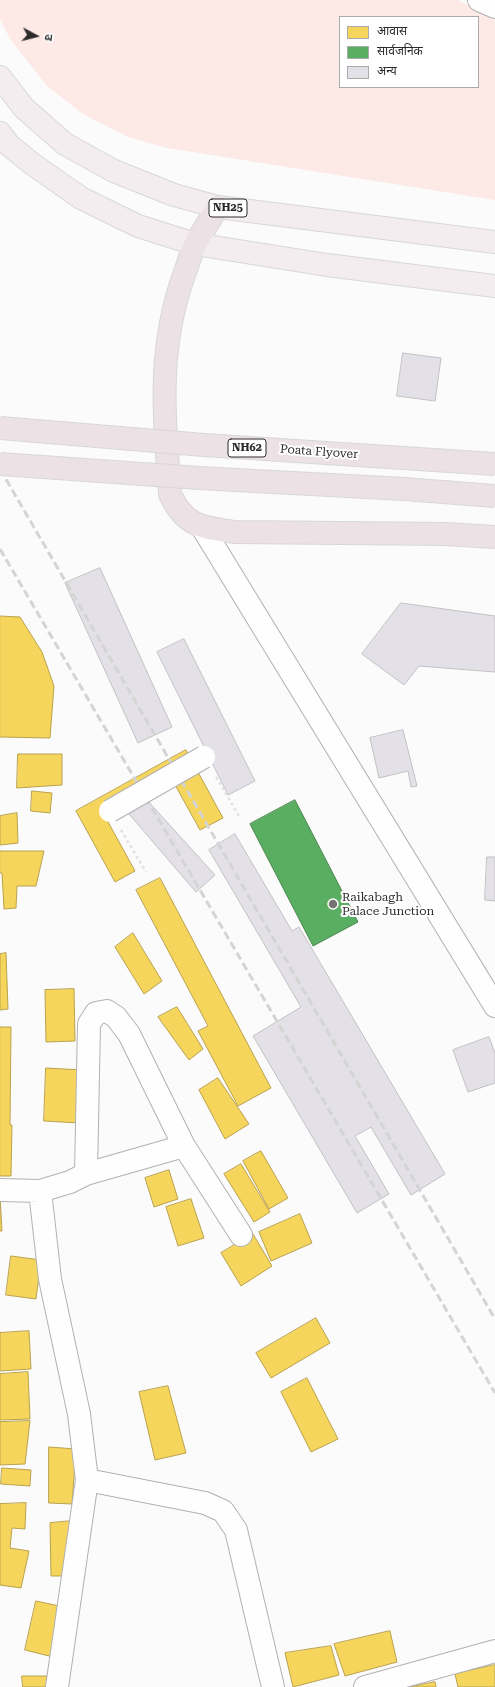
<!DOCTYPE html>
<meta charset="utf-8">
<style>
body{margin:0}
#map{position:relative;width:495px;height:1687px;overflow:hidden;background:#fcfbfc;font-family:"Roboto Serif","Noto Sans Devanagari",serif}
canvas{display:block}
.legend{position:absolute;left:339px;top:16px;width:140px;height:72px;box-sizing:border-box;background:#fff;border:1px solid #abaaab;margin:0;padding:5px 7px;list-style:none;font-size:12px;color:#2c2b2c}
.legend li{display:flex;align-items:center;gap:8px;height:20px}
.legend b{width:20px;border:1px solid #abaaab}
.north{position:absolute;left:16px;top:16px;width:40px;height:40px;-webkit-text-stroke:3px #fff;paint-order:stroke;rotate:97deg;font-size:11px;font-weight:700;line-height:16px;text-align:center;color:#2c2b2c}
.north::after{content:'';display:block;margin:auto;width:14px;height:18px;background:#2c2b2c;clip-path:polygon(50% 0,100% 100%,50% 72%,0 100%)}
</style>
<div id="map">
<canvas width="495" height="1687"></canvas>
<ul class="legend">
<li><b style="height:11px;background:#f6d55c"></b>आवास</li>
<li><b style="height:11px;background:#5aae61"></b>सार्वजनिक</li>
<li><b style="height:11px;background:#e3e1e7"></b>अन्य</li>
</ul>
<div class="north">उ</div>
</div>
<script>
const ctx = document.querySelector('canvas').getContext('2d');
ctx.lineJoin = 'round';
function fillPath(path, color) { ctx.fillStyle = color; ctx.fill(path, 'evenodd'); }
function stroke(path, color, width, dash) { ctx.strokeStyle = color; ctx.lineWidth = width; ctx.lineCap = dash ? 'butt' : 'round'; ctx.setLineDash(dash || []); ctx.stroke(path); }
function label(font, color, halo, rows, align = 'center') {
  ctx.font = font + ' "Roboto Serif",serif'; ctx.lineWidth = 4; ctx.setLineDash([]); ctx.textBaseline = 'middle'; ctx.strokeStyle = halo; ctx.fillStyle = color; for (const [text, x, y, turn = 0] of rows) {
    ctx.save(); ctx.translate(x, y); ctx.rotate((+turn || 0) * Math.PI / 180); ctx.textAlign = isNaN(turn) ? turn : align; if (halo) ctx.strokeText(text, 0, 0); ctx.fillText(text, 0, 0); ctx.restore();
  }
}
fillPath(new Path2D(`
 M0 0H458L495 20V200L167 148 128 137 83 114 47 86 10 39 0 19ZM340 17H478V87H340Z`), '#fde9e6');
const homes = new Path2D(`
 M0 616 20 617 42 652 54 686 50 738 0 737Z
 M186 750 223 818 200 830 174 783 107 820 135 871 115 882 76 811Z
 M18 754H62V785L17 788Z
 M32 791 52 793 50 813 31 811Z
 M17 813 18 843 0 845V816Z
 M0 851H44L36 886H17L16 908 4 909 2 873H0Z
 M160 878 271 1088 238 1106 198 1031 208 1026 136 890Z
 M133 933 162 981 144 994 115 947Z
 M6 953 8 1009 0 1010V954Z
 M74 989 75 1041 46 1042 45 990Z
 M177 1007 203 1049 189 1060 158 1017Z
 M0 1027H11L10 1125H12L11 1176H0Z
 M46 1068 82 1070 79 1123 44 1121Z
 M218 1078 249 1124 225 1139 199 1090Z
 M261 1151 288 1198 269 1209 243 1161Z
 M241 1164 270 1212 254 1222 224 1174Z
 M169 1170 178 1199 154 1207 145 1178Z
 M0 1197 2 1231H0Z
 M191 1199 204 1238 178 1246 166 1207Z
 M300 1214 312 1243 271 1261 259 1232Z
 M253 1234 272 1266 241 1286 221 1253Z
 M11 1256 41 1260 36 1299 6 1295Z
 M316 1318 330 1343 271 1378 256 1353Z
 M29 1331 31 1369 0 1371V1333Z
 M28 1372 30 1419 0 1420V1374Z
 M307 1378 338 1439 311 1452 281 1392Z
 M168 1386 186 1453 155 1460 139 1392Z
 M30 1421 25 1464 0 1465V1422Z
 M49 1447 76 1449 72 1504 49 1503Z
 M2 1468 31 1470 30 1486 1 1484Z
 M26 1503 25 1529 12 1528 10 1548 29 1551 21 1588 0 1585V1504Z
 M72 1521 70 1576H51L50 1523Z
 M36 1601 64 1607 53 1657 25 1650Z
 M390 1631 397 1662 345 1676 334 1644Z
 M331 1646 339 1675 293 1687 285 1653Z
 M495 1665V1687H458L455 1674Z
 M22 1676H49L48 1687H23Z
 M435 1682 436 1687H410Z`);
fillPath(homes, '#f6d55c');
stroke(homes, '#b9a24e', 1);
const public = new Path2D(`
 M295 800 358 922 313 946 250 824Z`);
fillPath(public, '#5aae61');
stroke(public, '#4c8751', 1);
const building = new Path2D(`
 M403 353 441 358 435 401 397 396Z
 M100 568 172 727 138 743 65 583Z
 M401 603 495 616V672L419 666 404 685 362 654Z
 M184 639 255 781 228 795 157 652Z
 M403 730 417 786 411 787 408 771 379 778 370 738Z
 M146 799 215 875 196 892 129 814Z
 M235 834 292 931 299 927 445 1174 411 1195 371 1127 355 1136 389 1194 357 1213 253 1036 301 1007 209 850Z
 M487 857H495V901L485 900Z
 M489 1037 495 1053V1083L468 1092 453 1050Z`);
fillPath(building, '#e3e1e7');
stroke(building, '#c2c1c2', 1);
const minor = new Path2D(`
 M479 0 495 7
 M202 527 495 1006
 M86 1174 184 1146
 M0 1190 40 1191 70 1182 86 1174 89 1024 96 1013 107 1011 116 1017 129 1034 184 1146 241 1235
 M40 1191 50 1279 79 1414 87 1480 57 1687
 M87 1480 205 1503 223 1511 236 1530 273 1687
 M365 1687 495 1651`);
const major = new Path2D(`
 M0 77 24 108 65 144 114 171 174 195 218 207 495 242
 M0 133 9 145 31 163 81 198 138 226 195 244 327 265 495 286`);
const highway = new Path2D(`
 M218 207C210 219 203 231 196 243 191 252 189 262 185 272 157 349 164 414 170 494 185 527 202 527 234 532L446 534 495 537`);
stroke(minor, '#b2b1b2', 24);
stroke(major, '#d8d7d8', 24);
stroke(highway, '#d8d7d8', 24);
stroke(new Path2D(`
 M216 777 239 816
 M121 830 146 872`), '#e3e2e3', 2.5, [3, 3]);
stroke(minor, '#fffeff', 22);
stroke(major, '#f4edef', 22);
stroke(highway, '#ece1e4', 22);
stroke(new Path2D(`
 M0 469 495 1319
 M0 549 495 1393`), '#d4d4d4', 3, [8, 4]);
const minorBridge = new Path2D(`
 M110 811 204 757`);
const highwayBridge = new Path2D(`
 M0 428 204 445 495 464
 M0 464 199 478 404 489 495 496`);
stroke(minorBridge, '#b2b1b2', 24, []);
stroke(highwayBridge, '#d8d7d8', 24, []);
stroke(minorBridge, '#fffeff', 22);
stroke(highwayBridge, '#ece1e4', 22);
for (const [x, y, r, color] of [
 [333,904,5,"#757475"]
]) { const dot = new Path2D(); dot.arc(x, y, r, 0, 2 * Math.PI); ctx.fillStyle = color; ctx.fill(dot); stroke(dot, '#fff', 1.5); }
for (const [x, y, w] of [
 [228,208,38],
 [247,448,38]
]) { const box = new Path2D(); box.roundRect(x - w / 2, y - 9, w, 18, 3); ctx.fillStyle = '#fff'; ctx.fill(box); stroke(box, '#2c2b2c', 1); }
label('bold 11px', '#2c2b2c', null, [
 ["NH25",228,208],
 ["NH62",247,448]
]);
label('12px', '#2c2b2c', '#fff', [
 ["Poata Flyover",319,452,4]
]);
label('12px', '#2c2b2c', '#fff', [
 ["Raikabagh",342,897],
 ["Palace Junction",342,911]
], 'left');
</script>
